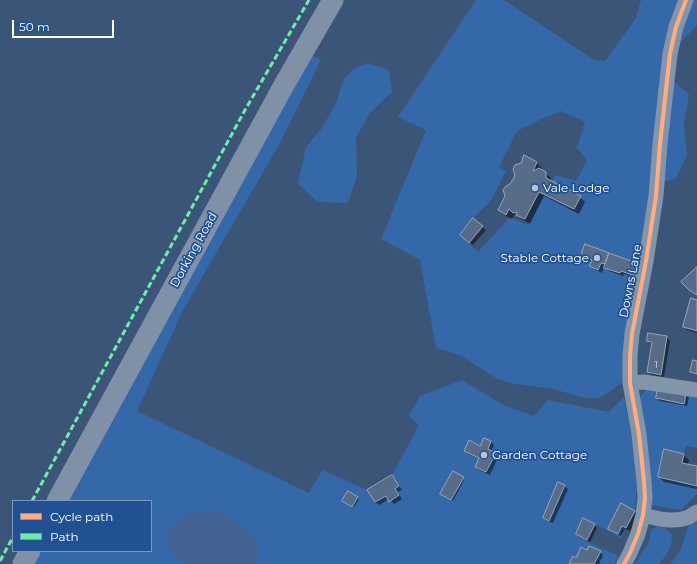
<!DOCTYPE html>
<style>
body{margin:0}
#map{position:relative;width:697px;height:564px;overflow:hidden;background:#3b5578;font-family:Montserrat,sans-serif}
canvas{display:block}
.legend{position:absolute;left:12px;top:500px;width:140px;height:52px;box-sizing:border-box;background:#215192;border:1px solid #7a97be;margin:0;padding:5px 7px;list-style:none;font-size:12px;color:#fff}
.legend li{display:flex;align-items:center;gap:8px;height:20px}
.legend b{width:20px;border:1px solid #7a97be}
.scale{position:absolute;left:12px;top:20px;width:102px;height:18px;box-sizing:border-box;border:2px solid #fff;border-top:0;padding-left:5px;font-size:12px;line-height:14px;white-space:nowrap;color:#fff;-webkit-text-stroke:3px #215192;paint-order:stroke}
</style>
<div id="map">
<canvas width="697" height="564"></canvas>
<ul class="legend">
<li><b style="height:5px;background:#ffac80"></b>Cycle path</li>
<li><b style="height:5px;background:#6deda7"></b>Path</li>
</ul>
<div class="scale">50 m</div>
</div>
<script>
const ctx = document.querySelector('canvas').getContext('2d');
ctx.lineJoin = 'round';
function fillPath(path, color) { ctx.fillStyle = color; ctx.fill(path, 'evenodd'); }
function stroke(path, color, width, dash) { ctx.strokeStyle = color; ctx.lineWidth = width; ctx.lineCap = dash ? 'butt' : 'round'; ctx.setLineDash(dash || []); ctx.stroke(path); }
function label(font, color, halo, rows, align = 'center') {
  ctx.font = font + ' Montserrat,sans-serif'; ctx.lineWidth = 3.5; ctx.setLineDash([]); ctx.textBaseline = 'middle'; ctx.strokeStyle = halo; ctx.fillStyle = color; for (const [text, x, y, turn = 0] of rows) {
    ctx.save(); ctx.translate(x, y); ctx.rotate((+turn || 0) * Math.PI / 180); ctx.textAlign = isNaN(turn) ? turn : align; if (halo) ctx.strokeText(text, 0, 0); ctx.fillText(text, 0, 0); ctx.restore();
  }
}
fillPath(new Path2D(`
 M476 0H504L594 60 605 61 636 18 641 0H697V25L674 49 671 79 689 94 684 124 687 156 675 179 652 184 624 381 605 395 596 399 582 397 553 389 510 383 496 378 460 355 436 348 420 260 381 239 426 130 398 117ZM561 111 585 122 577 148 587 160 576 181 556 175 527 225 510 217 478 252 460 234 473 218 490 202 506 171 499 167 517 131 537 121Z
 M312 56 321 59 280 143 183 310 137 411 309 493 322 470 367 490 392 475 419 425 409 416 420 396 462 380 503 405 534 416 548 400 609 412 624 397 638 468 635 511 621 538 595 524 586 541 618 556 615 564H30L37 551H151V501H65Z
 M368 63 389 70 392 92 370 113 356 137 357 175 348 203 318 202 298 184 306 147 322 128 337 101 343 80 355 68Z
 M649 387 697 395V448L686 446 682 462 697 466V494L681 510 652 505 650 483 639 398Z
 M697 521V564H671L681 549 688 526Z
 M659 525 667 530 672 535C672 549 667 554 659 564H635L648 544 651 530Z`), '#3568a8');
fillPath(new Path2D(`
 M218 510 258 539V560L255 564H184L172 555 166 535 176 522 188 514Z`), '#426391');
fillPath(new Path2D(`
 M537 163 542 168 541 170 545 173 551 178V182L580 197 585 202 579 214 544 196 530 224 523 220 515 214 512 219 504 215 499 210Z
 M474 220 486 230 473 245 464 238Z
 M586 245 641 266V280L624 274 623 276 609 271 604 266 602 273 594 269 590 266 592 262 585 259 582 256Z
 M697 301V333L687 330 684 327Z
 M666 337 670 341 664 377 652 375 648 372 653 345 648 341Z
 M685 394 689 398 687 406 660 401 657 398Z
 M485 439 491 442 494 445 491 452 495 454 498 457 490 475 479 470 476 467 480 459 468 454 465 451 481 447Z
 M684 455 689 460 688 465 697 467V489L664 482 659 477Z
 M392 476 395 479 402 490 398 492 402 499 394 504 389 499 379 505 375 502Z
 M463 478 464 480 453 501 441 494Z
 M564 486 568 489 553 523 547 521 544 518Z
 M349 492 359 499 354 507 345 502Z
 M634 511 638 515 630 531 625 529 621 536 612 532 609 529Z
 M594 525 597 528 590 542 580 537 577 534Z
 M588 551 600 552 603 555 599 564H570Z`), '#0007');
const building = new Path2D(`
 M524 155 537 162 533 171 539 168 546 172V178L581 196 574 209 539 192 525 219 516 215 517 212 513 213 509 209 506 215 498 210 505 196 503 190 506 186 510 184 515 176 513 169 515 165 521 163Z
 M473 218 483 226 469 243 460 235Z
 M585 244 609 253 605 264 601 263 598 270 589 266 592 260 581 256Z
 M609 253 642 265 638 277 621 271 620 273 604 268Z
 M697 267V295L689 290 681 282Z
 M691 298 697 300V331L683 327Z
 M648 333 667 336 661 375 647 372 652 342 647 341Z
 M693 360 697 361V374L690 372Z
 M658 388 686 394 684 404 656 398Z
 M484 438 491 441 488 449 496 453 486 472 475 467 479 458 464 451 469 440 480 446Z
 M664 449 684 454 682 463 697 466V486L658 477Z
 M453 471 464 477 451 500 440 494Z
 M392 475 399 486 395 489 399 495 389 502 386 496 375 502 367 490Z
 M558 482 565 485 549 521 543 518Z
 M348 491 358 497 352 507 342 501Z
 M621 503 635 511 626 528 622 526 618 534 608 529Z
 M583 518 595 524 587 540 576 534Z
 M589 546 601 551 594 564H569L573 556 576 558 581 547 587 550Z`);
fillPath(building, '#566c88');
stroke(building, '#97a6b9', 1);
stroke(new Path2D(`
 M630 383 644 382 697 390
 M643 515C658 519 674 523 689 517 691 516 694 513 697 512
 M624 564 630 553 638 534 643 515 645 499 644 481 639 434 630 383V356L632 334 646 261 656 196 660 144 670 54 676 27 686 0`), '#8395ab', 15);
stroke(new Path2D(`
 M57 501 284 85 333 0
 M23 564 30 551`), '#7f90a7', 21);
stroke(new Path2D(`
 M32 501 245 110 309 0
 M0 561 13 537`), '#6deda7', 3, [6, 3]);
stroke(new Path2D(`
 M624 564 630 553 638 534 643 515 645 499 644 481 639 434 630 383V356L632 334 646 261 656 196 660 144 670 54 676 27 686 0`), '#ffac80', 4);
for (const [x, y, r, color] of [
 [535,188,4,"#bac4d0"],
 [597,258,4,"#bac4d0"],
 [484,455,4,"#bac4d0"]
]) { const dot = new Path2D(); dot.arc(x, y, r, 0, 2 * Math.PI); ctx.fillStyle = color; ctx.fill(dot); stroke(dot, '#215192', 1.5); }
label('10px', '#d5dae1', null, [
 ["1",656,365]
]);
label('12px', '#fff', '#215192', [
 ["Vale Lodge",543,188],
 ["Stable Cottage",589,258,"right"],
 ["Garden Cottage",492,455]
], 'left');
label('12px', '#fff', '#215192', [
 ["Dorking Road",194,250,-61],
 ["Downs Lane",631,281,-79]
]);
</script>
